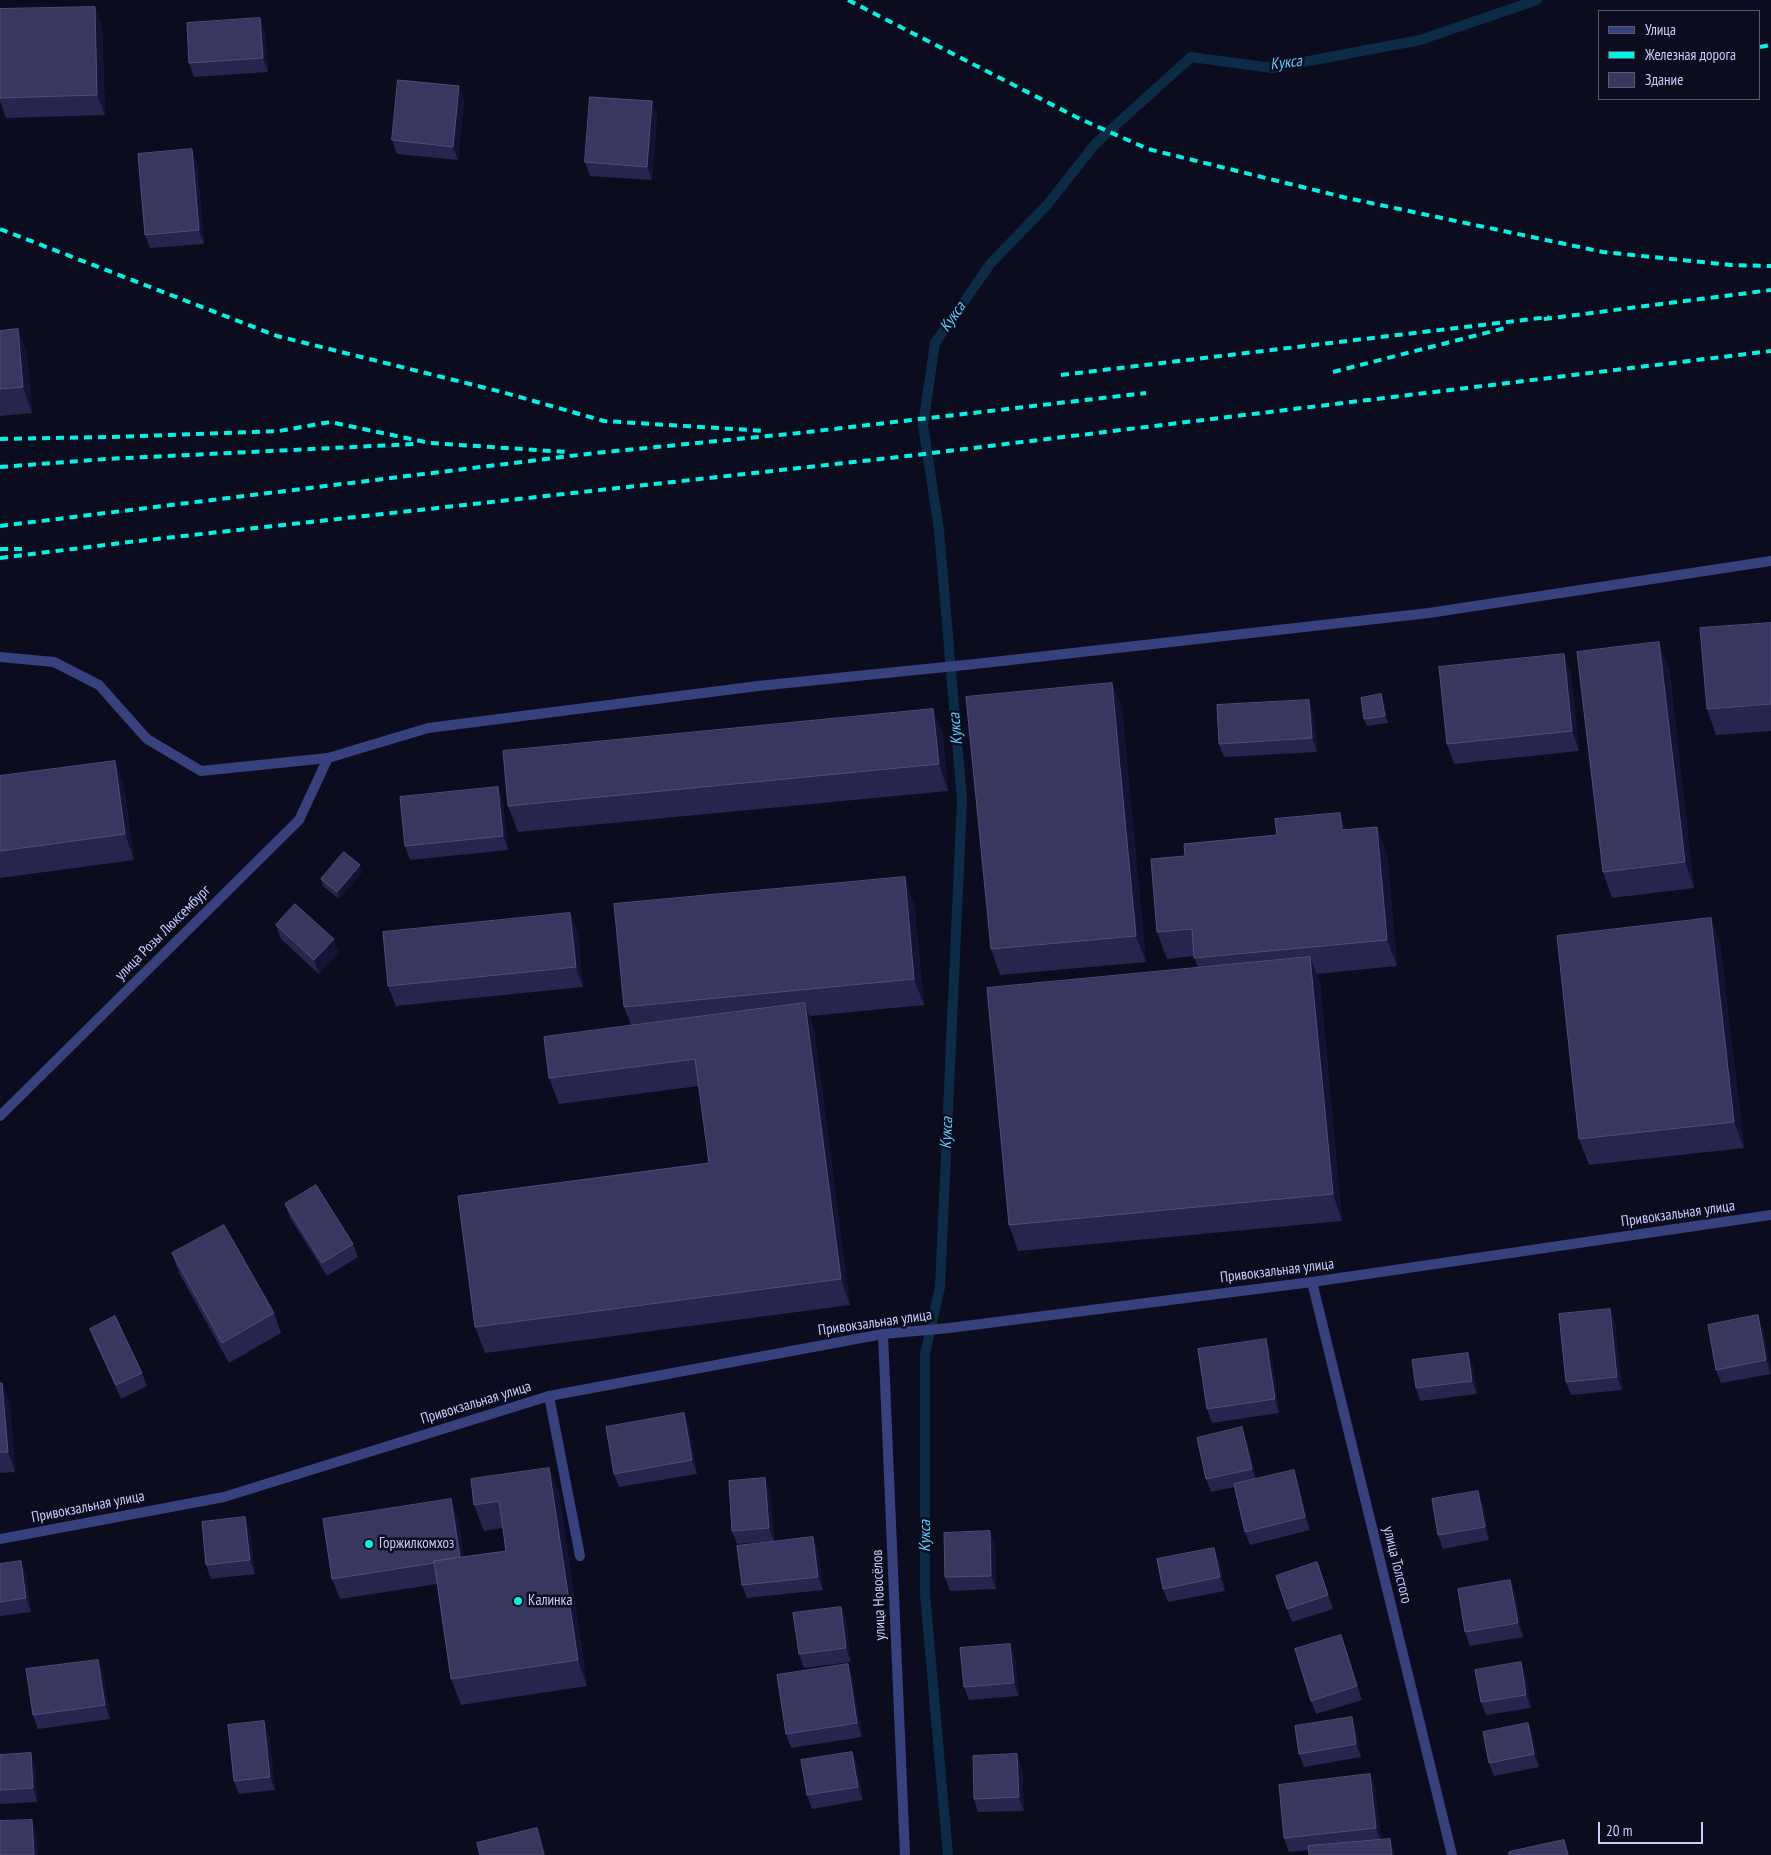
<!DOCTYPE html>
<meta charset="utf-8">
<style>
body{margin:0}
#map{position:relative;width:1771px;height:1855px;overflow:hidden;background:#0c0c1f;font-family:"PT Sans Narrow",sans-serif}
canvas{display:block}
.legend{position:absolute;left:1598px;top:10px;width:162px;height:90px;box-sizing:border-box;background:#0c0c1f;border:1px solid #585979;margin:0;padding:6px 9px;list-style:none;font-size:15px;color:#cacdff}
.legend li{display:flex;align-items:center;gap:10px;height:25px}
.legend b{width:25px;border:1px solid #585979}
.scale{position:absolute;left:1598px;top:1822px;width:105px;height:22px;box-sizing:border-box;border:2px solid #cacdff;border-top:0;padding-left:6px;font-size:15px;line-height:18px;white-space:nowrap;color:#cacdff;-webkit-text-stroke:4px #0c0c1f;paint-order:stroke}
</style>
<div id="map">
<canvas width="1771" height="1855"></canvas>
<ul class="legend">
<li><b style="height:6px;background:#37417e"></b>Улица</li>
<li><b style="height:6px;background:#00f5e3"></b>Железная дорога</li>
<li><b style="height:14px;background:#373760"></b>Здание</li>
</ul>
<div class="scale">20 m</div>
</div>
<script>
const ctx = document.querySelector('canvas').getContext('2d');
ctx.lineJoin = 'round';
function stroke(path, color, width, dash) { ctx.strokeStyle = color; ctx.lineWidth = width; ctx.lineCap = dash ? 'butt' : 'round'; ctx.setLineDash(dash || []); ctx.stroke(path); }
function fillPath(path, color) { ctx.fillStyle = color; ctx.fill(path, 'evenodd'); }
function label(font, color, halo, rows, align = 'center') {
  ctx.font = font + ' "PT Sans Narrow",sans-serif'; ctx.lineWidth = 5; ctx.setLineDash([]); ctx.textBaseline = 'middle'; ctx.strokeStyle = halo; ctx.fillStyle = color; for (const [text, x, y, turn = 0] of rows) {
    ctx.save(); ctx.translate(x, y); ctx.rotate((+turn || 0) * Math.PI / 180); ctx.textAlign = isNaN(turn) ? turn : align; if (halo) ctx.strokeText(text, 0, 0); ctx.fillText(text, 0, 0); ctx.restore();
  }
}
stroke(new Path2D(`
 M948 1855 925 1594V1354L940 1287 962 800 939 530 923 425 935 343 991 263 1047 205 1096 143 1191 57 1272 68 1420 40 1537 0`), '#0c2b44', 10);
stroke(new Path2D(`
 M328 758 428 728 758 686 975 664 1429 613 1771 561
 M549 1396 580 1556`), '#37417e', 10);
stroke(new Path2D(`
 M0 657 54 662 99 685 147 739 201 771 328 758
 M1312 1282 1452 1855
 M883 1334 905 1855`), '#37417e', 10);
stroke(new Path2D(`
 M0 1116 299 820 328 758
 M0 1539 224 1497 549 1396 883 1334 949 1328 1312 1282 1771 1215`), '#37417e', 10);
stroke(new Path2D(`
 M848 0 1078 118 1148 149 1347 198 1603 252 1731 265 1771 266
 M1760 47 1771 45
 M0 229 277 336 502 392 604 421 766 431
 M1544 319 1771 290
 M1333 372 1505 328
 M1061 375 1549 317
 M0 439 113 437 279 431 330 422 430 443 567 452
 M0 467 106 459 415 444
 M0 526 595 453 799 433 1146 393
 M0 549H27
 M0 558 129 542 899 457 1771 351`), '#00f5e3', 4, [8, 6]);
fillPath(new Path2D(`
 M95 7 102 27 105 115 6 118 0 101V9Z
 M265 32 268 72 194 77 189 63Z
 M464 100 458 160 397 154 392 140Z
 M652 101 657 115 652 180 590 176 585 162Z
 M197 163 204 244 150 248 145 235Z
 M18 329 27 355 32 413 0 416V331Z
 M1771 623V731L1716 735 1707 709Z
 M1564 654 1571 674 1579 751 1454 764 1447 744Z
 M1669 668 1694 888 1612 898 1603 872Z
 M1112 683 1122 709 1146 962 1000 975 991 949Z
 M1381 694 1384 701 1388 723 1367 726 1364 719Z
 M933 709 943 736 948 791 518 832 508 806Z
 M1314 713 1317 752 1224 757 1219 744Z
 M115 761 124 787 134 860 0 878V776Z
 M503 801 508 850 410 860 405 846Z
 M1346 829 1387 853 1397 966 1316 974 1320 983 1342 1221 1018 1251 1009 1225 1198 968 1194 956 1167 959 1157 932 1185 856 1277 835Z
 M362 872 339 899 323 886 321 879Z
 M914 903 924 1005 810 1016 814 1029 850 1305 485 1353 475 1327 709 1163 699 1086 559 1104 549 1078 631 1025 624 1007Z
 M570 913 578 933 583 987 396 1006 388 986Z
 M1711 918 1720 944 1744 1148 1589 1165 1579 1139Z
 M276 925 339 952 319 974 281 939Z
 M285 1204 353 1244 358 1257 327 1276 290 1218Z
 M172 1253 274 1313 281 1333 229 1363 179 1273Z
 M1610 1309 1615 1323 1622 1390 1571 1395 1566 1382Z
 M90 1329 142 1373 147 1386 121 1399 95 1342Z
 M1763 1329 1771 1374 1721 1383 1716 1370Z
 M1266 1339 1271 1353 1279 1413 1212 1423 1207 1409Z
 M1473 1366 1477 1394 1420 1401 1416 1388Z
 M0 1383 10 1403 15 1472 0 1473Z
 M684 1413 689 1427 697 1474 619 1487 614 1474Z
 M1247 1441 1256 1479 1298 1483 1310 1530 1250 1545 1245 1532 1234 1487 1211 1492 1206 1479Z
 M549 1468 559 1494 587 1686 461 1705 451 1679 437 1584 340 1599 332 1579 458 1519 464 1557 506 1551 503 1528 484 1531 474 1505Z
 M770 1491 774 1541 737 1544 732 1531Z
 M1478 1491 1483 1504 1489 1540 1443 1549 1438 1535Z
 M245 1517 250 1530 255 1574 211 1579 206 1565Z
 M813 1537 818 1551 823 1590 747 1598 742 1585Z
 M995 1545 996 1589 950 1591 945 1577Z
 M1214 1548 1219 1561 1225 1591 1168 1602 1163 1589Z
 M21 1561 26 1575 31 1612 0 1616V1564Z
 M1322 1576 1333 1609 1292 1622 1287 1609Z
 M1510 1580 1515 1593 1523 1637 1470 1646 1465 1632Z
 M841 1607 846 1620 851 1662 804 1668 799 1654Z
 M1346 1648 1362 1700 1316 1714 1311 1701Z
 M1015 1657 1019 1696 969 1700 964 1687Z
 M98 1660 103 1673 110 1719 38 1729 33 1715Z
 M1521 1662 1526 1676 1531 1708 1486 1715 1481 1702Z
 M848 1664 852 1677 862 1737 791 1748 786 1734Z
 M1528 1723 1533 1737 1539 1767 1494 1776 1489 1763Z
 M1356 1731 1361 1757 1304 1767 1299 1754Z
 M269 1735 275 1790 239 1794 234 1781Z
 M852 1752 857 1765 863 1800 812 1809 807 1795Z
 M31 1753 35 1767 37 1802 0 1804V1755Z
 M1022 1768 1024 1811 978 1812 974 1799Z
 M1370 1774 1375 1788 1381 1840 1395 1852V1855H1309V1850L1289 1852 1284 1838Z`), '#25254d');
fillPath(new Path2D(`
 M95 7 102 27 105 115 97 95Z
 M260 18 265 32 268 72 263 58Z
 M459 86 464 100 458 160 453 147Z
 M652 101 657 115 652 180 647 167Z
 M192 149 197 163 204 244 199 230Z
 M18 329 27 355 32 413 23 387Z
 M1659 642 1669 668 1694 888 1685 862Z
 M1564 654 1571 674 1579 751 1572 731Z
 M1112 683 1122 709 1146 962 1136 936Z
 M1381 694 1384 701 1388 723 1385 716Z
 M1309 700 1314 713 1317 752 1312 738Z
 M933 709 943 736 948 791 939 764Z
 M115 761 124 787 134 860 125 834Z
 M498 787 503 801 508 850 503 836Z
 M1340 813 1350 840 1342 830Z
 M1377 827 1387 853 1397 966 1387 940Z
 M360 865 362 872 339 899 337 892Z
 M905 877 914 903 924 1005 914 979Z
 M570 913 578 933 583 987 576 967Z
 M1711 918 1720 944 1744 1148 1734 1122Z
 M334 939 339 952 319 974 314 960Z
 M1310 957 1320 983 1342 1221 1333 1194Z
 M805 1003 814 1029 850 1305 841 1279Z
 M1610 1309 1615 1323 1622 1390 1617 1377Z
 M1758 1315 1763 1329 1771 1374 1766 1360Z
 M1266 1339 1271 1353 1279 1413 1275 1399Z
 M1468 1353 1473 1366 1477 1394 1472 1381Z
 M2 1383 10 1403 15 1472 8 1452Z
 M684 1413 689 1427 697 1474 692 1460Z
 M1242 1427 1247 1441 1256 1482 1252 1469Z
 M549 1468 559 1494 587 1686 578 1660Z
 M1294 1470 1298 1483 1310 1530 1305 1517Z
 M765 1478 770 1491 774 1541 769 1528Z
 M1478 1491 1483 1504 1489 1540 1485 1527Z
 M451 1499 458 1519 468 1579 460 1559Z
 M245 1517 250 1530 255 1574 250 1560Z
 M990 1531 995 1545 996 1589 991 1576Z
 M813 1537 818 1551 823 1590 818 1577Z
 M1214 1548 1219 1561 1225 1591 1220 1577Z
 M21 1561 26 1575 31 1612 26 1598Z
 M1317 1562 1322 1576 1333 1609 1328 1595Z
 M1510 1580 1515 1593 1523 1637 1518 1623Z
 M841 1607 846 1620 851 1662 846 1648Z
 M1341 1635 1346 1648 1362 1700 1357 1686Z
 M1010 1644 1015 1657 1019 1696 1014 1683Z
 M98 1660 103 1673 110 1719 105 1705Z
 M1521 1662 1526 1676 1531 1708 1526 1695Z
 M848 1664 852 1677 862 1737 857 1723Z
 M1352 1717 1356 1731 1361 1757 1356 1744Z
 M264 1721 269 1735 275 1790 270 1777Z
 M1528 1723 1533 1737 1539 1767 1534 1754Z
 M852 1752 857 1765 863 1800 858 1787Z
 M31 1753 35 1767 37 1802 33 1788Z
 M1017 1754 1022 1768 1024 1811 1019 1797Z
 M1370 1774 1375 1788 1381 1842 1376 1828Z
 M32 1820 37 1834 38 1855H34Z
 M537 1828 544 1848 546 1855H544Z
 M1390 1839 1395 1852V1855H1392Z
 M1564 1840 1569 1853V1855H1568Z`), '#141333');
const building = new Path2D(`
 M95 7 97 95 0 98V9Z
 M260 18 263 58 189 63 187 23Z
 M398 80 459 86 453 147 392 140Z
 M590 97 652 101 647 167 585 162Z
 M192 149 199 230 145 235 138 154Z
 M18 329 23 387 0 389V331Z
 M1771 623V704L1707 709 1700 628Z
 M1659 642 1685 862 1603 872 1577 652Z
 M1564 654 1572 731 1447 744 1439 667Z
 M1112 683 1136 936 991 949 966 697Z
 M1381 694 1385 716 1364 719 1361 698Z
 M1309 700 1312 738 1219 744 1217 705Z
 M933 709 939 764 508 806 503 751Z
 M115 761 125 834 0 851V776Z
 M498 787 503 836 405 846 400 797Z
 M1340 813 1342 830 1377 827 1387 940 1194 958 1192 929 1157 932 1151 859 1185 856 1184 844 1277 835 1275 819Z
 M344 852 360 865 337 892 321 879Z
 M905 877 914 979 624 1007 614 904Z
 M295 904 334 939 314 960 276 925Z
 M570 913 576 967 388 986 383 932Z
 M1711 918 1734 1122 1579 1139 1557 936Z
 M1310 957 1333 1194 1009 1225 987 988Z
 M805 1003 841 1279 475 1327 458 1196 709 1163 695 1059 549 1078 544 1037Z
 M316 1185 353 1244 322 1263 285 1204Z
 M224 1225 274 1313 222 1343 172 1253Z
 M1610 1309 1617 1377 1566 1382 1559 1314Z
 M1758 1315 1766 1360 1716 1370 1708 1325Z
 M115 1316 142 1373 116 1385 90 1329Z
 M1266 1339 1275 1399 1207 1409 1198 1349Z
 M1468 1353 1472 1381 1416 1388 1412 1360Z
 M0 1383H2L8 1452H0Z
 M684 1413 692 1460 614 1474 606 1427Z
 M1242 1427 1252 1469 1206 1479 1197 1438Z
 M549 1468 578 1660 451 1679 434 1561 506 1551 499 1501 474 1505 471 1479Z
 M1294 1470 1305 1517 1245 1532 1234 1484Z
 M765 1478 769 1528 732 1531 729 1481Z
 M1478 1491 1485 1527 1438 1535 1432 1499Z
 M451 1499 460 1557 434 1561V1563L332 1579 323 1519Z
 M245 1517 250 1560 206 1565 202 1522Z
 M990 1531 991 1576 945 1577 944 1533Z
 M813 1537 818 1577 742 1585 737 1546Z
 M1214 1548 1220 1577 1163 1589 1157 1559Z
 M21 1561 26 1598 0 1602V1564Z
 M1317 1562 1328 1595 1287 1609 1276 1576Z
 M1510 1580 1518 1623 1465 1632 1458 1589Z
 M841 1607 846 1648 799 1654 793 1613Z
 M1341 1635 1357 1686 1311 1701 1295 1649Z
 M1010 1644 1014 1683 964 1687 960 1648Z
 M98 1660 105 1705 33 1715 26 1669Z
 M1521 1662 1526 1695 1481 1702 1475 1670Z
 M848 1664 857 1723 786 1734 777 1675Z
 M1352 1717 1356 1744 1299 1754 1295 1726Z
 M264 1721 270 1777 234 1781 228 1725Z
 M1528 1723 1534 1754 1489 1763 1483 1732Z
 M852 1752 858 1787 807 1795 801 1760Z
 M31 1753 33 1788 0 1790V1755Z
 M1017 1754 1019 1797 974 1799 973 1756Z
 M1370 1774 1376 1828 1284 1838 1279 1785Z
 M32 1820 34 1855H0V1821Z
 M537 1828 544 1855H480L477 1843Z
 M1390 1839 1392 1855H1309L1308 1846Z
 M1564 1840 1568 1855H1509V1852Z`);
fillPath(building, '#373760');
stroke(building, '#4e4e79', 1);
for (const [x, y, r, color] of [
 [369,1544,5,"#00f5e3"],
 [518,1601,5,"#00f5e3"]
]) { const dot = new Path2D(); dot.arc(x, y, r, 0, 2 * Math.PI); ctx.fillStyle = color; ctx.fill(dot); stroke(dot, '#0c0c1f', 2); }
label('15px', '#cacdff', '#0c0c1f', [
 ["улица Розы Люксембург",163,933,-45],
 ["Привокзальная улица",1678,1214,-8],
 ["Привокзальная улица",1277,1271,-7],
 ["Привокзальная улица",875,1323,-8],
 ["Привокзальная улица",476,1403,-17],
 ["Привокзальная улица",88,1507,-11],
 ["улица Толстого",1397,1565,76],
 ["улица Новосёлов",879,1595,-92]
]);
label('15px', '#cacdff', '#0c0c1f', [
 ["Горжилкомхоз",379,1544],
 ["Калинка",528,1601]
], 'left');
label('italic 16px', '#58cfff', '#0c0c1f', [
 ["Кукса",1286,63,-7],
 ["Кукса",953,317,-55],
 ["Кукса",956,729,-95],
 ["Кукса",947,1133,-87],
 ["Кукса",925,1536,-90]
]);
</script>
